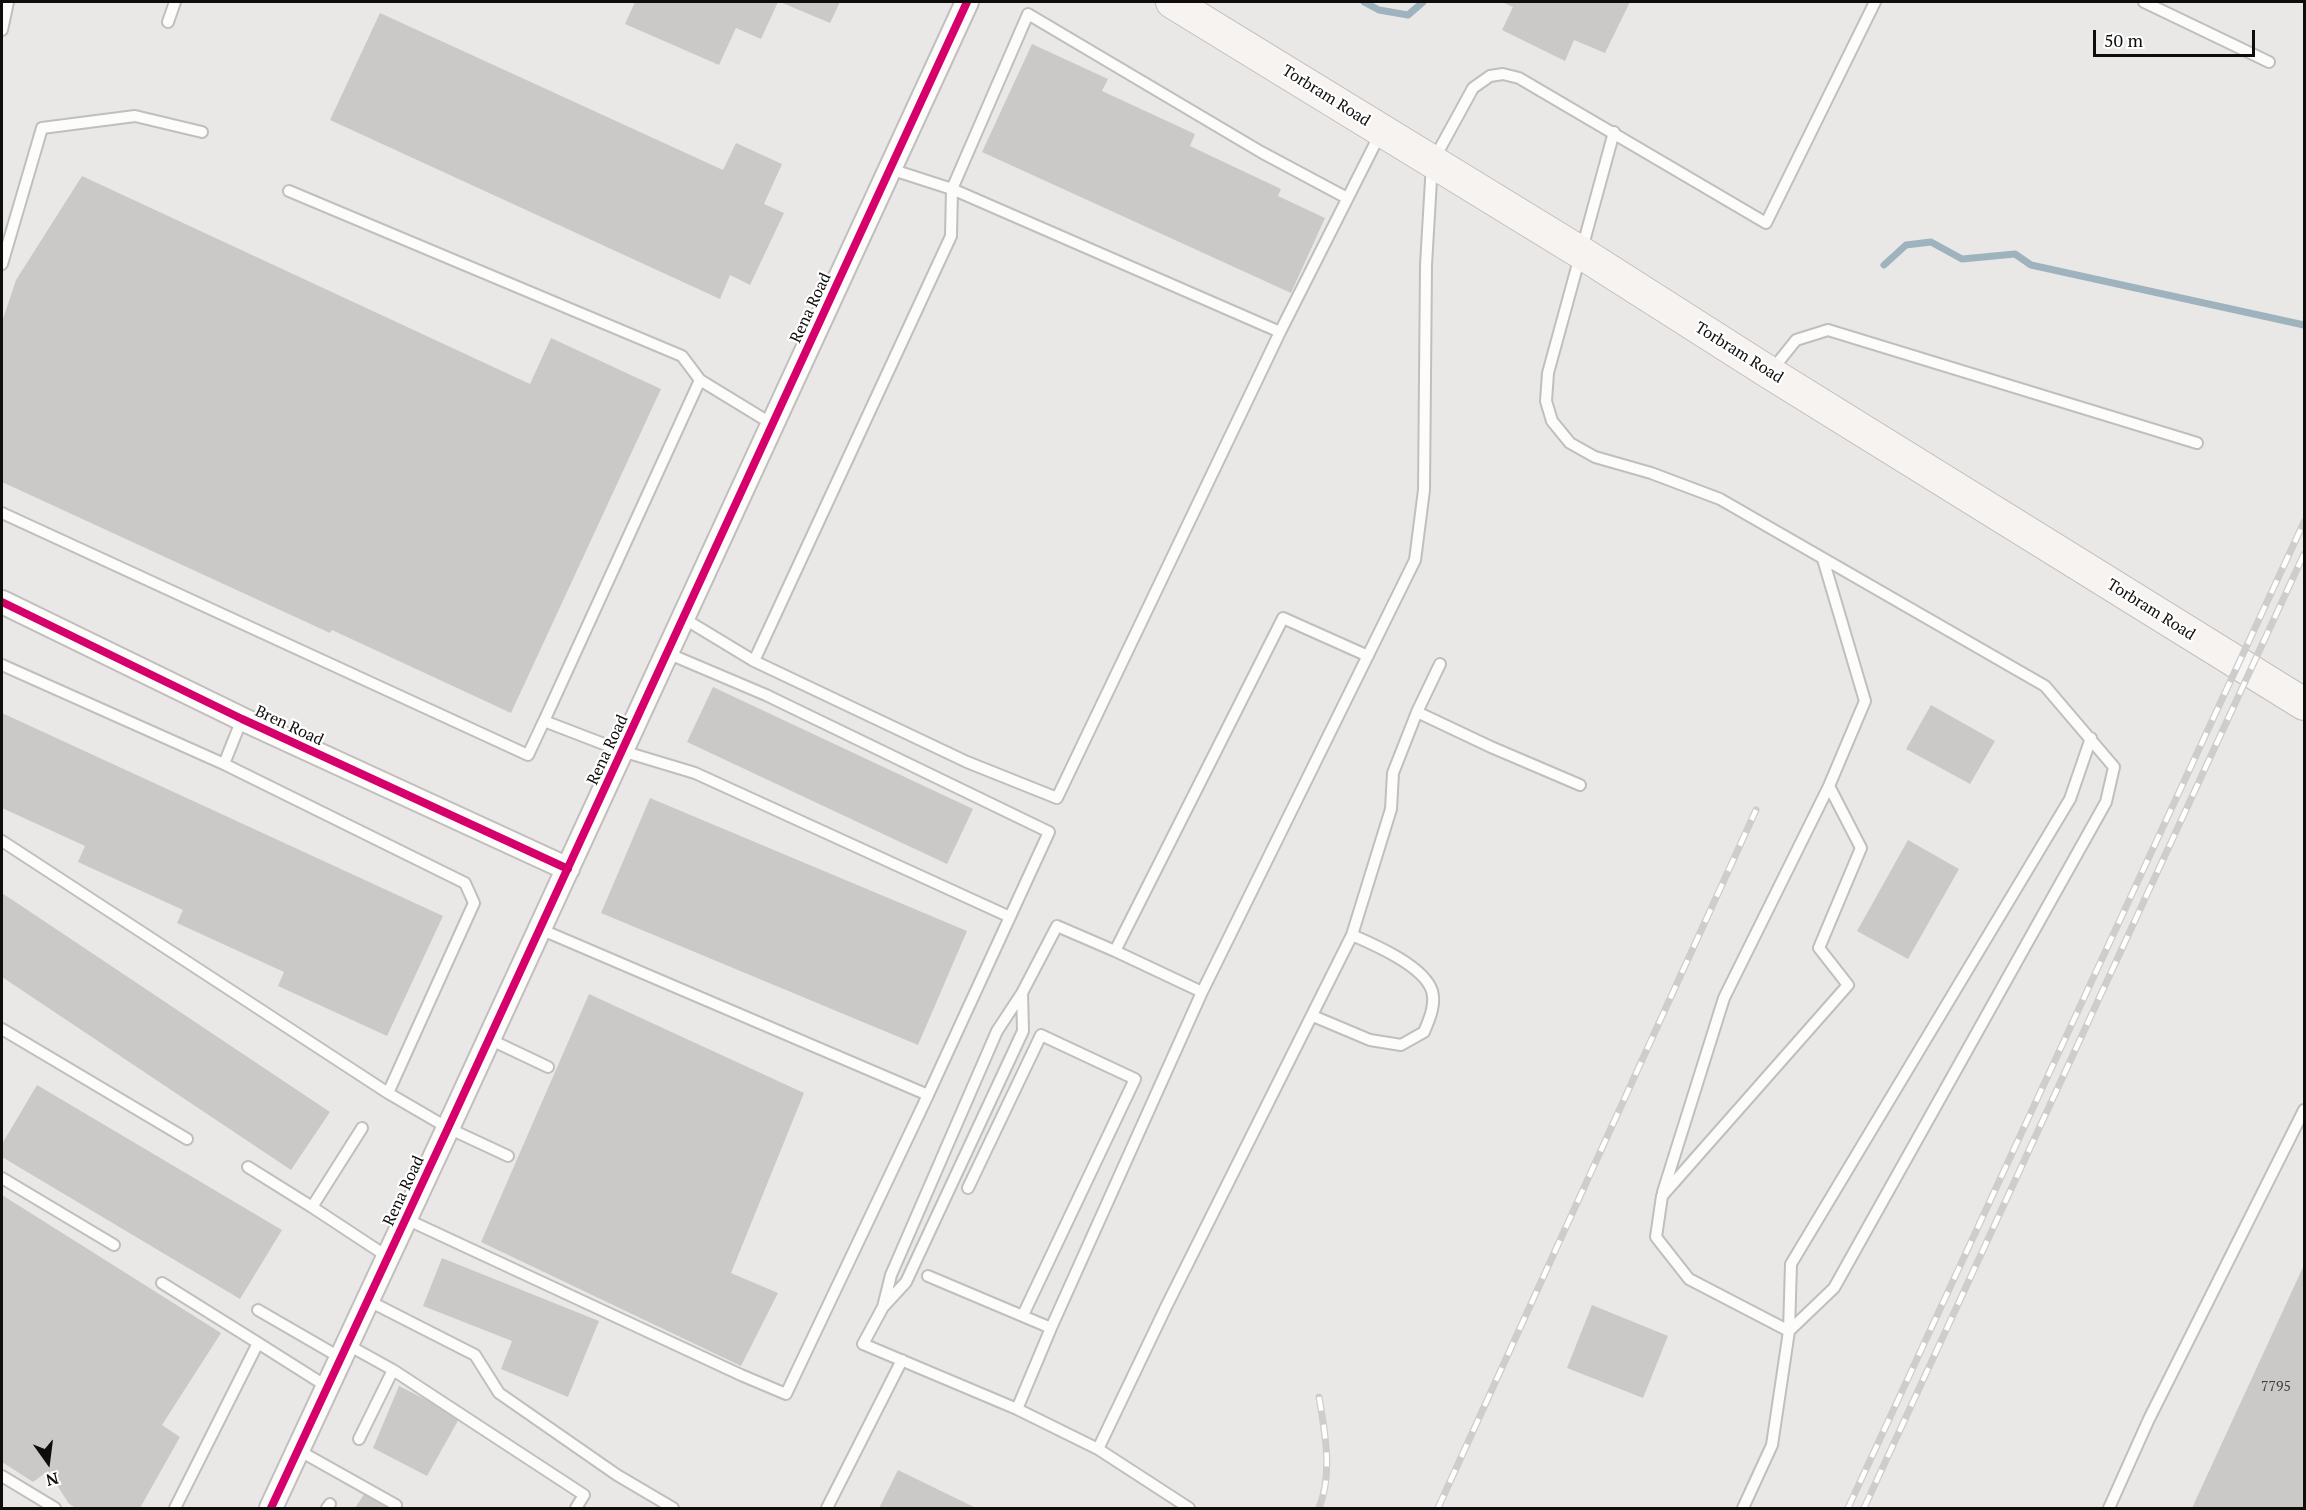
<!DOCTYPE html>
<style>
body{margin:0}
#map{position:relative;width:2306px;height:1510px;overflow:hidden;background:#eae8e6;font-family:"PT Serif",serif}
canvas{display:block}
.frame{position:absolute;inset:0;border:3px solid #0e0d0c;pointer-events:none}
.north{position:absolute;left:18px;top:1432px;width:60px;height:60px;-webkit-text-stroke:4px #fff;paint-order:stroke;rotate:166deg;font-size:16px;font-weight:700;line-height:24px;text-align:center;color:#0e0d0c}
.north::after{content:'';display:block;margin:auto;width:21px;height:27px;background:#0e0d0c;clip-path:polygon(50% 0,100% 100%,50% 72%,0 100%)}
.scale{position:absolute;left:2093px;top:30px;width:162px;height:27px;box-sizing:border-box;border:3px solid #0e0d0c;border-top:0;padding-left:8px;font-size:18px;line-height:21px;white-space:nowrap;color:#0e0d0c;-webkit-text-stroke:4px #fff;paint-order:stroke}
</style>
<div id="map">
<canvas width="2306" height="1510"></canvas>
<div class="frame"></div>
<div class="north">N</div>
<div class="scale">50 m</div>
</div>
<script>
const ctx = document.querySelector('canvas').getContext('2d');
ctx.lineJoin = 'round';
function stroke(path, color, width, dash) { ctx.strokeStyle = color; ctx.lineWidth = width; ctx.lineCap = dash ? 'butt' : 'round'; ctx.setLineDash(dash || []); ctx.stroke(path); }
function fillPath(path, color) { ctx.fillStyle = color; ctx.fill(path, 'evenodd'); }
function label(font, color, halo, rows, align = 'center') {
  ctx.font = font + ' "PT Serif",serif'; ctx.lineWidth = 4.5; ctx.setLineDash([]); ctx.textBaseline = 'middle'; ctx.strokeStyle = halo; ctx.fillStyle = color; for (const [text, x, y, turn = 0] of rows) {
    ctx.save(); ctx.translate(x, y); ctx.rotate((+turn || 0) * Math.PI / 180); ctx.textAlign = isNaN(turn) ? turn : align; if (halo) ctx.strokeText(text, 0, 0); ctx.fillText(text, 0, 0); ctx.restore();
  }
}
stroke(new Path2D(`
 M1364 2 1379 10 1408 15 1423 2
 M1884 265 1906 245 1931 242 1962 259 2015 254 2031 265 2304 325`), '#9eb3be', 7);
fillPath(new Path2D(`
 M635 2H778L761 39 736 28 719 65 625 24Z
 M780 2H840L830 23Z
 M1502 2H1630L1605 53 1574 40 1565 61 1502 30 1513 7Z
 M380 13 723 170 736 143 782 164 764 204 784 213 750 285 730 275 720 299 330 120Z
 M1032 44 1108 79 1102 91 1195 134 1190 146 1281 189 1278 196 1325 218 1291 293 982 152Z
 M82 176 530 384 551 338 661 389 511 713 332 630 330 633 2 482V322L16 280Z
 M713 687 973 809 947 864 687 742Z
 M1931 705 1995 741 1970 784 1906 749Z
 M2 713 443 916 387 1036 278 986 284 972 177 923 183 910 78 862 85 846 2 808Z
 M650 798 967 931 918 1045 601 913Z
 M1908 840 1959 869 1908 959 1857 931Z
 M2 893 330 1112 291 1170 2 977Z
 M589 994 804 1093 731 1273 778 1293 741 1366 481 1242Z
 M37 1085 282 1230 240 1299 2 1157V1144Z
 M2 1195 221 1333 162 1425 180 1437 140 1508H76L69 1504 48 1471 33 1482 2 1462Z
 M442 1258 599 1321 568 1397 501 1369 512 1341 423 1306Z
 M2304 1265V1508H2192Z
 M1592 1305 1668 1336 1643 1398 1567 1368Z
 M399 1386 460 1417 427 1476 373 1448Z
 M898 1470 976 1508H879Z
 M365 1493 391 1508H355Z`), '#cbc9c7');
const service = new Path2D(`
 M2144 2 2269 62
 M168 22 175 2
 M2 30 8 2
 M1614 132 1548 373 1546 401 1552 421 1570 443 1595 457 1651 473 1720 499 2045 686 2114 767 2106 802 1834 1288 1789 1331 1689 1279 1656 1237 1662 1196 1848 985 1819 948 1861 848 1829 786 1865 701 1823 559
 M890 169 952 189 1280 332 1380 134
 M289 191 682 356 700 380 772 424
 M2 264 42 128 135 116 202 132
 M1280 332 1057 798 967 762 754 661 951 236 952 189 1028 14 1261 152 1347 198
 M1772 370 1796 340 1828 330 2197 443
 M2 513 528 755 544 721 622 751 695 773 1010 917
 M683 618 754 661
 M2 665 224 764
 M1417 712 1491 747 1580 785
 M242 719 224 764 465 883 474 903 388 1093
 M544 721 700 380
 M2 841 388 1093 448 1128 508 1156
 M540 929 928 1095 1049 832 766 695 667 653
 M1115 951 1057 926 1022 993 997 1031 891 1275 883 1307 863 1344 1017 1409 1051 1328 1202 992 1415 560 1424 490 1426 265 1432 163 1473 88 1490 76 1503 74 1519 78 1766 223 1875 2
 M1202 992 1115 951 1283 618 1368 656
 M1313 1016 1370 1040 1401 1045 1424 1032C1429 1020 1436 1005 1432 991 1424 966 1375 945 1352 935
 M2 1029 187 1139
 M489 1039 548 1067
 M362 1128 312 1207 388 1257
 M248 1167 312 1207
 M2 1178 114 1245
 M968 1188 1041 1035 1135 1079 1023 1315
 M1663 1192 1724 998 1829 786
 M406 1219 741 1375 786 1394 928 1095
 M928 1276 1051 1328
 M162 1283 258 1343
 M369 1301 475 1355 499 1393 617 1475 673 1508
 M884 1306 906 1282 1023 1031 1022 993
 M258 1310 341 1358
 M348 1345 393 1370 584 1495 576 1508
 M1017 1409 1098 1449 1189 1508
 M359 1439 393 1370
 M1098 1449 1166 1307 1352 935 1391 809 1393 773 1417 712 1440 664
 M298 1450 396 1505
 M2 1476 55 1508
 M175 1508 258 1343 326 1386
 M327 1508 330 1504
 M827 1508 902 1360
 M1743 1508 1772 1445 1789 1331 1791 1264 2070 799 2091 738
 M2109 1508 2149 1419 2304 1110`);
const minor = new Path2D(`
 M2 602 242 719 568 869
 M271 1508 448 1128 967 2`);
const secondary = new Path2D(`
 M1172 2 1580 252 1770 373 2304 704`);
stroke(service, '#c0bfbd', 14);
stroke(minor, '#c0bfbd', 26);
stroke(secondary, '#c0bfbd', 34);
stroke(service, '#fcfcfb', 10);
stroke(minor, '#fcfcfb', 22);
stroke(secondary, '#f6f3f1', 32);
const rail = new Path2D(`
 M1319 1397C1325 1433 1333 1473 1319 1508
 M1438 1508 1756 810
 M1848 1508 2304 522
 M1864 1508 2304 554`);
stroke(rail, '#cdcdcc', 7);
stroke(rail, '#fff', 4.5, [14]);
stroke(new Path2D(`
 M2 602 242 719 568 869
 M271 1508 448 1128 967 2`), '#d6006c', 8);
label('14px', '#3d3c3b', null, [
 ["7795",2276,1387]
]);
label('16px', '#0e0d0c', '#fff', [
 ["Torbram Road",1326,96,32],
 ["Rena Road",811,308,-65],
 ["Torbram Road",1739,353,32],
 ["Torbram Road",2151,610,32],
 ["Bren Road",289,726,25],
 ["Rena Road",608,750,-65],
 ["Rena Road",404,1191,-65]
]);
</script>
